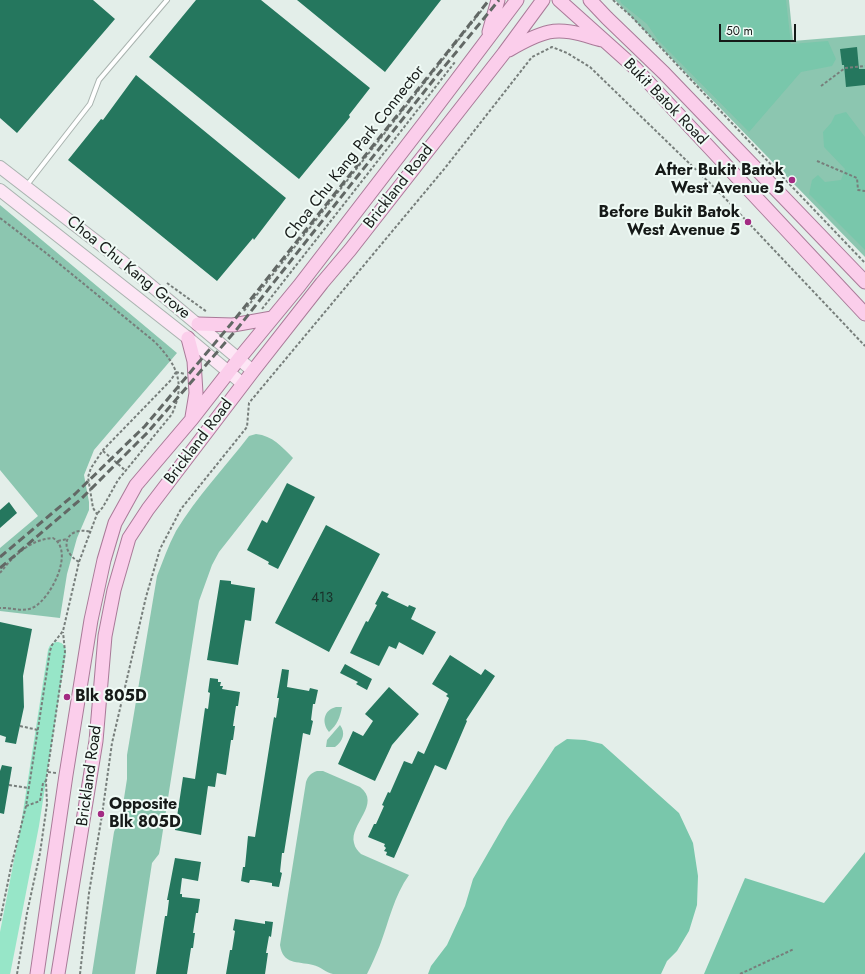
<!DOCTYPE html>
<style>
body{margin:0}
#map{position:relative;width:865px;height:974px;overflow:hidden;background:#e3eee9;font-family:Jost,sans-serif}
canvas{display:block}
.scale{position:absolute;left:719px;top:24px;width:77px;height:18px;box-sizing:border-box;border:2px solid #161a18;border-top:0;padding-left:5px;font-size:12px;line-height:14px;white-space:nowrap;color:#161a18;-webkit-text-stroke:3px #f0fbf6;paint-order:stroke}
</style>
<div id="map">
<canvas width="865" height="974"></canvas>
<div class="scale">50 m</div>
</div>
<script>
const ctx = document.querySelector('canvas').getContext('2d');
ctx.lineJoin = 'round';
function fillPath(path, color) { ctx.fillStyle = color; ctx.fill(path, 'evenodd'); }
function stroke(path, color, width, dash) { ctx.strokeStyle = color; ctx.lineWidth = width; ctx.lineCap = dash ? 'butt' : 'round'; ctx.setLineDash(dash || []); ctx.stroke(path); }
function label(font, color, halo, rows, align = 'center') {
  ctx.font = font + ' Jost,sans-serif'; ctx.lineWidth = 4; ctx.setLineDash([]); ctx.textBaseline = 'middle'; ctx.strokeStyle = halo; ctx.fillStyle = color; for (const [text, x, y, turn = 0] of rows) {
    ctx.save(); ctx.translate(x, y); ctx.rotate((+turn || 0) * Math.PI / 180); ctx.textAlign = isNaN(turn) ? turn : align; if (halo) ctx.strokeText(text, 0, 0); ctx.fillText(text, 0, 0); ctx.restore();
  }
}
fillPath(new Path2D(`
 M615 0H789L793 41 865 35V257Z
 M0 205 177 353 94 450 84 475 89 502V510L77 538 67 574 60 618 0 611V548L38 516 0 470Z
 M256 434C273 436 281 446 293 458L219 552 212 565 199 601 160 849 159 854 152 863 135 974H92L114 832 122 811 127 779V755L157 576C163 561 168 546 176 531 196 498 225 467 249 436Z
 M336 707H342C340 718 337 725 329 732 321 722 324 710 336 707Z
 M340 725C346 733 343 741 335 747H326L327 740Z
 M317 771H323L360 787C382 804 349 824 354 843 355 848 358 851 361 854L409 875C394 896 389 921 380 945 376 955 372 964 367 974 357 974 344 974 333 974 326 973 320 966 313 965 297 961 283 965 280 945L306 782C308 776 311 773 317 771Z`), '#8cc6b0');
fillPath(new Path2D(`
 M620 0H786L791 44 828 41 836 59 832 66 801 72 749 132 658 40 647 24 621 3Z
 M846 112 865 137V250L809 194 812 180 818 175 825 182 841 180 845 169 824 147 823 132 831 123 835 115Z
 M567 739 585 740 602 744 679 813 693 843 698 876 697 905 689 931 677 951 667 961 661 974H428L431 966 447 945 465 906 473 879 507 820 555 747Z
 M865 852V974H704L745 878 824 903Z`), '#79c7ab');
stroke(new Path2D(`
 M1 974 30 825 57 651`), '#97e6c8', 18);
fillPath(new Path2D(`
 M0 0H93L115 19 17 133 0 118Z
 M196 0H261L370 88 349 115 350 117 299 179 149 57Z
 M297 0H441L385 72Z
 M857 47 859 69H865V85L846 87 844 65H842L840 49Z
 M136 75 286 198 254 240 253 238 217 281 68 160 101 119 103 120Z
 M287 483 315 497 278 569 268 564 269 562 247 550 262 520 267 523Z
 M9 502 17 513 0 528V510Z
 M326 525 380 554 329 652 275 623Z
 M220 580 231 581V584L255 588 251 621 245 620 238 665 207 660Z
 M382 591 389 594 387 597 408 607 409 605 416 608 411 619 436 632 423 655 399 642 396 649 389 646 379 666 350 653 366 621 368 622 377 605 375 604Z
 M0 622 32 629 23 676 24 707 16 744 5 742 6 737 0 735Z
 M450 655 481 675 485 669 495 676 466 720 467 721 446 770 435 765 394 858 386 855 387 852 384 851 386 848 384 846 385 844 368 837 374 824H376L384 806 382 805 388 792 390 793 404 761 412 764 418 751 424 754 449 698 446 696 448 694 432 684Z
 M345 664 372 679 367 690 356 684 358 682 340 673Z
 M282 669 289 670 287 687 309 691 310 688 318 690 315 704H313L311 720 313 721 310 735 303 733 284 853H282L280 872 282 873 279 887 272 886V883L254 880H250L249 883 241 881 243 867H245L248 836 255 837 274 717 276 718 279 698H277Z
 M210 678 218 679V682H221L220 686H223L222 689 240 692 238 706H236L233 726H235L233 740H231L226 775 217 773 215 787 208 786 201 835 175 830 183 777 195 779 205 708 208 709 210 693 208 692Z
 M389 687 419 714 392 745 375 781 338 764 353 731 363 736 373 721 365 714Z
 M2 765 12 767 4 814 0 813V771Z
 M175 858 201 862 198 881 182 878 180 894H182V897L200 899 198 913H196L193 933H195L193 948H191L187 974H156L165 916H167L169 900H167Z
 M235 919 265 924V921L273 922 271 937 269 936 266 953H268L265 974H226L230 950H232L235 931 233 930Z`), '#25775e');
const lane = new Path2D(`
 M27 185 90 104 99 80 167 0`);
const secondary = new Path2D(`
 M0 167 123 262 253 371
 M0 190 188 338 243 384`);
const primary = new Path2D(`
 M559 0 635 68 865 314
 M590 0 607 18 664 73 865 282
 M489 32 498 0
 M509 50C521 43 535 35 549 32 566 28 586 36 602 40
 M198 324 233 325 272 318
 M188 338 194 361 196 393 192 417
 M37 974 66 775 91 620 104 560 115 523 136 485 192 419 238 360 299 286 425 122 517 0
 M58 974 96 741 105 636 114 590 129 538 148 509 253 371 322 283 350 250 504 53 543 0`);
stroke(lane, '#a9b3af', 6);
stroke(secondary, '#a9b3af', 14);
stroke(primary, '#a97a98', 15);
stroke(new Path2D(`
 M613 0 632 17 777 171 865 263
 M821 86 845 68 865 66
 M817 161 857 178 858 190 865 191
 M0 218 46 253 155 342C177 365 186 383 172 414L118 480 103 507 97 514
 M167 283 207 312
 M262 309 455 62
 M244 311 482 10
 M176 372 185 374
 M103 451 126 471
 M58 541 67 539
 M79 562C57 549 66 525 91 532
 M0 573C13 556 31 539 53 538 75 551 51 598 34 607 24 613 11 607 0 608
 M20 726 38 730
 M48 772 56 773
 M9 785 29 788
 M26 806 40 801 43 783 46 781
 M0 921 11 867 26 806 50 651 52 645 63 631 79 562 97 514 93 508 88 477 91 468 103 450 171 380 176 372
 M17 974 27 913 40 853 47 804 46 781 65 652 63 632
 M80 974 89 893 102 815 112 743 146 597 160 549 181 509 247 427 249 403 445 168 532 57 552 47 567 53 590 67 722 195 865 346
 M740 974 794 949`), '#777e7b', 2, [3, 2]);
stroke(lane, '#fff', 4);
stroke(secondary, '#fde6f5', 12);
stroke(primary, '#fbceeb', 13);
stroke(new Path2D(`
 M0 557 75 494 145 426 231 324 489 0
 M0 568 81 499 148 432 237 329 435 78 499 0`), '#626865', 3, [8, 4]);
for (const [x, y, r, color] of [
 [792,180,4,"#a32b83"],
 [748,222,4,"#a32b83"],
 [67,697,4,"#a32b83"],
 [101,814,4,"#a32b83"]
]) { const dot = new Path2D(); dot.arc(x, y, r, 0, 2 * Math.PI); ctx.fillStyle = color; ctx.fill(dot); stroke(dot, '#f0fbf6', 1.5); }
label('14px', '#1a312a', null, [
 ["413",322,599]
]);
label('16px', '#161a18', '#f0fbf6', [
 ["Bukit Batok Road",665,102,46],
 ["Choa Chu Kang Park Connector",355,153,-52],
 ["Brickland Road",399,187,-52],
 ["Choa Chu Kang Grove",128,268,39],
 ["Brickland Road",199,442,-53],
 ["Brickland Road",90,776,-82]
]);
label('bold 16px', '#161a18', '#f0fbf6', [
 ["After Bukit Batok",784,171],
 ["West Avenue 5",784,189],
 ["Before Bukit Batok",740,213],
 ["West Avenue 5",740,231],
 ["Blk 805D",75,697,"left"],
 ["Opposite",109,805,"left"],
 ["Blk 805D",109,823,"left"]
], 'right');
</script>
